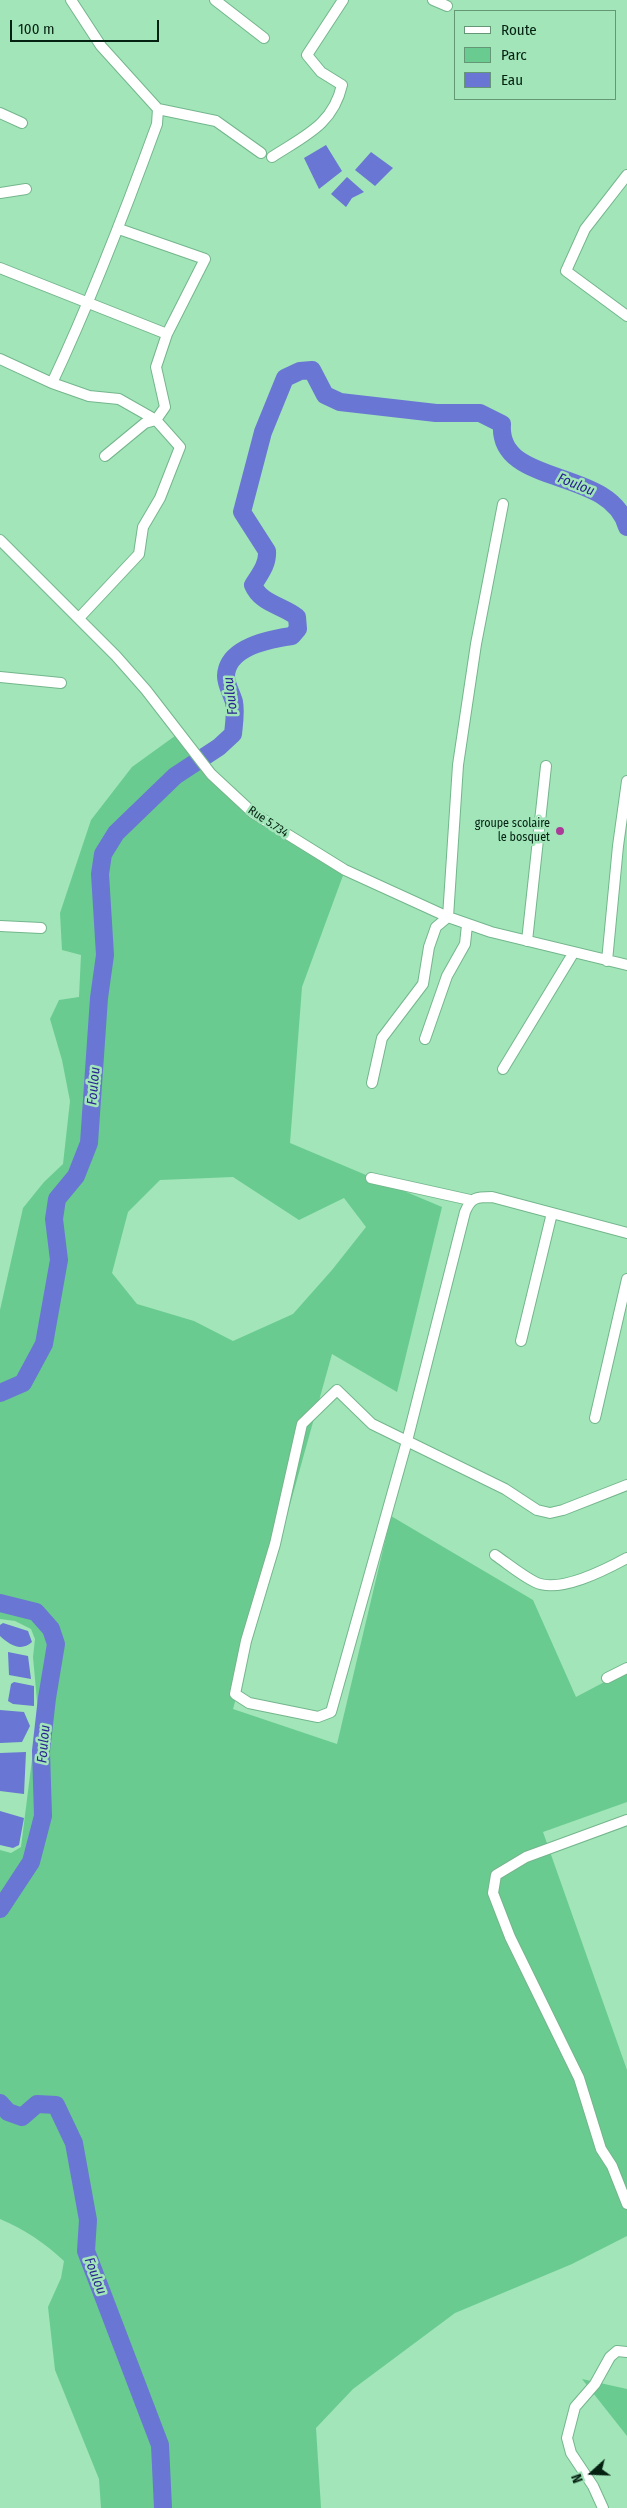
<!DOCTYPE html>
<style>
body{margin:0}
#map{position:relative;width:627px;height:2508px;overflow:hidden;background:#a1e5b9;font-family:"Fira Sans Condensed",sans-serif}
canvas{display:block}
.legend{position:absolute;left:454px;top:10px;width:162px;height:90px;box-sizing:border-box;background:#a1e5b9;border:1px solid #639776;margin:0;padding:6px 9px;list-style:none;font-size:15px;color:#052111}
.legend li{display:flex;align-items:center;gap:10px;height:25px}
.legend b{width:25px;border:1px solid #639776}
.north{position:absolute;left:567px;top:2448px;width:50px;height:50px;-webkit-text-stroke:4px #a1e5b9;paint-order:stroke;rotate:250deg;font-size:14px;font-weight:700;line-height:20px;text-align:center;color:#052111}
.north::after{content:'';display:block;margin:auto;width:18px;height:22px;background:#052111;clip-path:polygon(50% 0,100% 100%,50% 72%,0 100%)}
.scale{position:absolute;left:10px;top:20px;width:149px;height:22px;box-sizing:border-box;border:2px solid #052111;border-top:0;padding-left:6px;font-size:15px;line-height:18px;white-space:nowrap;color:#052111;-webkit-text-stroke:4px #a1e5b9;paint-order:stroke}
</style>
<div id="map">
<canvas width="627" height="2508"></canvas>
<ul class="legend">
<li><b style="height:6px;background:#fff"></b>Route</li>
<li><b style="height:14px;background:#69cb8f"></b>Parc</li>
<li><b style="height:14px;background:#6976d3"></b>Eau</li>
</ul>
<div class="north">N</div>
<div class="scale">100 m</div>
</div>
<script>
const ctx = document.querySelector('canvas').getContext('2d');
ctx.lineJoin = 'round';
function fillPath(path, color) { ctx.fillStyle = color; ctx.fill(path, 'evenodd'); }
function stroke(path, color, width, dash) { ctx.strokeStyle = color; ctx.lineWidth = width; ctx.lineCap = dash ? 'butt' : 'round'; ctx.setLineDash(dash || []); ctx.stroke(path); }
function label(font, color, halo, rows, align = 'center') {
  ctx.font = font + ' "Fira Sans Condensed",sans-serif'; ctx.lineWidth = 5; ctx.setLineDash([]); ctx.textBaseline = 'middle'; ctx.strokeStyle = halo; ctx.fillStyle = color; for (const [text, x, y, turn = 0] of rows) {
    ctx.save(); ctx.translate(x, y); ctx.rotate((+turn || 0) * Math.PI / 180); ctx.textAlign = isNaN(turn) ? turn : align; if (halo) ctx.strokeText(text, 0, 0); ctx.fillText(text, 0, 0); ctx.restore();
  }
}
fillPath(new Path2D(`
 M179 733 231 794 345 870 302 987 290 1143 442 1207 397 1392 332 1354 233 1709 337 1744 391 1516 533 1600 576 1697 627 1670V1802L543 1832 627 2070V2236L572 2264 455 2313 353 2389 316 2428 321 2508H101L99 2479 55 2370 48 2307 61 2278 64 2261C45 2243 24 2229 0 2219V1850L11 1853 21 1847 38 1712 33 1657 35 1639 31 1629 15 1621 0 1619V1310L23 1208 44 1182 63 1164 70 1101 62 1060 50 1019 59 1000 79 997 81 955 62 950 60 913 91 820 132 767ZM233 1177 299 1220 344 1198 366 1227 332 1270 293 1314 233 1341 194 1321 137 1304 112 1273 128 1212 160 1180Z
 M582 2379 627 2389V2436Z`), '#69cb8f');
fillPath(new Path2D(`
 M326 145 342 171 319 189 304 158Z
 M371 152 393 168 375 186 355 170Z
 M347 177 364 192 352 198 346 207 331 194Z
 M3 1623 28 1631 32 1642C21 1652 10 1645 0 1636V1625Z
 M8 1652 28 1656 31 1679 9 1675Z
 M14 1682 34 1686V1706L13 1704 8 1701 11 1684Z
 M0 1710 24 1712 30 1726 22 1742 0 1743Z
 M26 1752 24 1794 0 1791V1753Z
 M0 1811 24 1818 19 1845 13 1848 0 1845Z`), '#6976d3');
stroke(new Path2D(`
 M0 1393 23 1383 44 1344 59 1260 54 1219 57 1199 76 1176 89 1143 99 998 105 955 100 874 103 854 116 833 175 776 219 747 233 734C234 724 236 712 234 702 232 694 226 685 226 676 227 647 270 639 292 636L298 629 297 617C282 605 261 604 253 585 260 574 268 564 267 551L242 512 263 432 285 378 300 371 312 370 325 395 340 402 436 413H480L502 424C497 488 610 466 627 527
 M0 1603 36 1612 51 1629 56 1644 47 1698 41 1751 43 1816 31 1862 0 1909
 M0 2103 8 2112 22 2117 37 2104 56 2105 74 2143 88 2220 86 2251 160 2445 163 2508`), '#6976d3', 18);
const minor = new Path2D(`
 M71 0 101 46 158 109 216 121 261 153
 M215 0 264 38
 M433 0 447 6
 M0 113 22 123
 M272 157C304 136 333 125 342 85L321 72 307 55 343 0
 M627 175 585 229 566 271 627 316
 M0 193 26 189
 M0 268 167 334
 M0 359 52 383 89 396 119 399 156 420 180 447 160 498 143 527 139 554 79 618
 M52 383C92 298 125 212 157 124L158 109
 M105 456 145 423 156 420 165 407 156 367 167 334 205 259 119 229
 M0 540 116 656 146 690 211 774 253 813 345 870 448 917 491 932 627 965
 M0 677 61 683
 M0 926 41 928
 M527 941 546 766
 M607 961 618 846 627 781
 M425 1039 447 976 465 944 467 925
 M503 1069 574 952
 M372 1083 382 1038 423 984 429 947 436 927 448 917 458 765 476 644 503 504
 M371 1178 470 1200
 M627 1233 492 1197C477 1197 471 1197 465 1212L407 1441 331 1712 318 1717 249 1703 235 1694 246 1641 275 1544 302 1424 337 1390 372 1424 505 1489 537 1510 550 1513 563 1510 627 1485
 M521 1341 552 1213
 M595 1418 627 1279
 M495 1555C508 1564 521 1575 535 1582 559 1594 605 1570 627 1558
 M607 1678 627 1668
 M627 1820 526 1857 496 1875 493 1893 510 1937 579 2078 601 2149 612 2166 627 2204
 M603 2508 593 2486 571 2453 567 2438 575 2407 595 2384 610 2357 617 2351 627 2352`);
stroke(minor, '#74b68c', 12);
stroke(minor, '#fff', 10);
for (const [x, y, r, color] of [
 [560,831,5,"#ab3b98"]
]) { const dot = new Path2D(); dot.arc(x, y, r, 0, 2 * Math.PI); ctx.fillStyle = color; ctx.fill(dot); stroke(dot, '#a1e5b9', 2); }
label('12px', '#052111', '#a1e5b9', [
 ["Rue 5.734",268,822,34]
]);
label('12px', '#052111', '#a1e5b9', [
 ["groupe scolaire",550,824],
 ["le bosquet",550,838]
], 'right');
label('italic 14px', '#282290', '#a1e5b9', [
 ["Foulou",576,485,22],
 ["Foulou",231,696,-97],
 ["Foulou",94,1086,-85],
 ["Foulou",44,1744,-85],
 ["Foulou",95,2276,69]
]);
</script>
